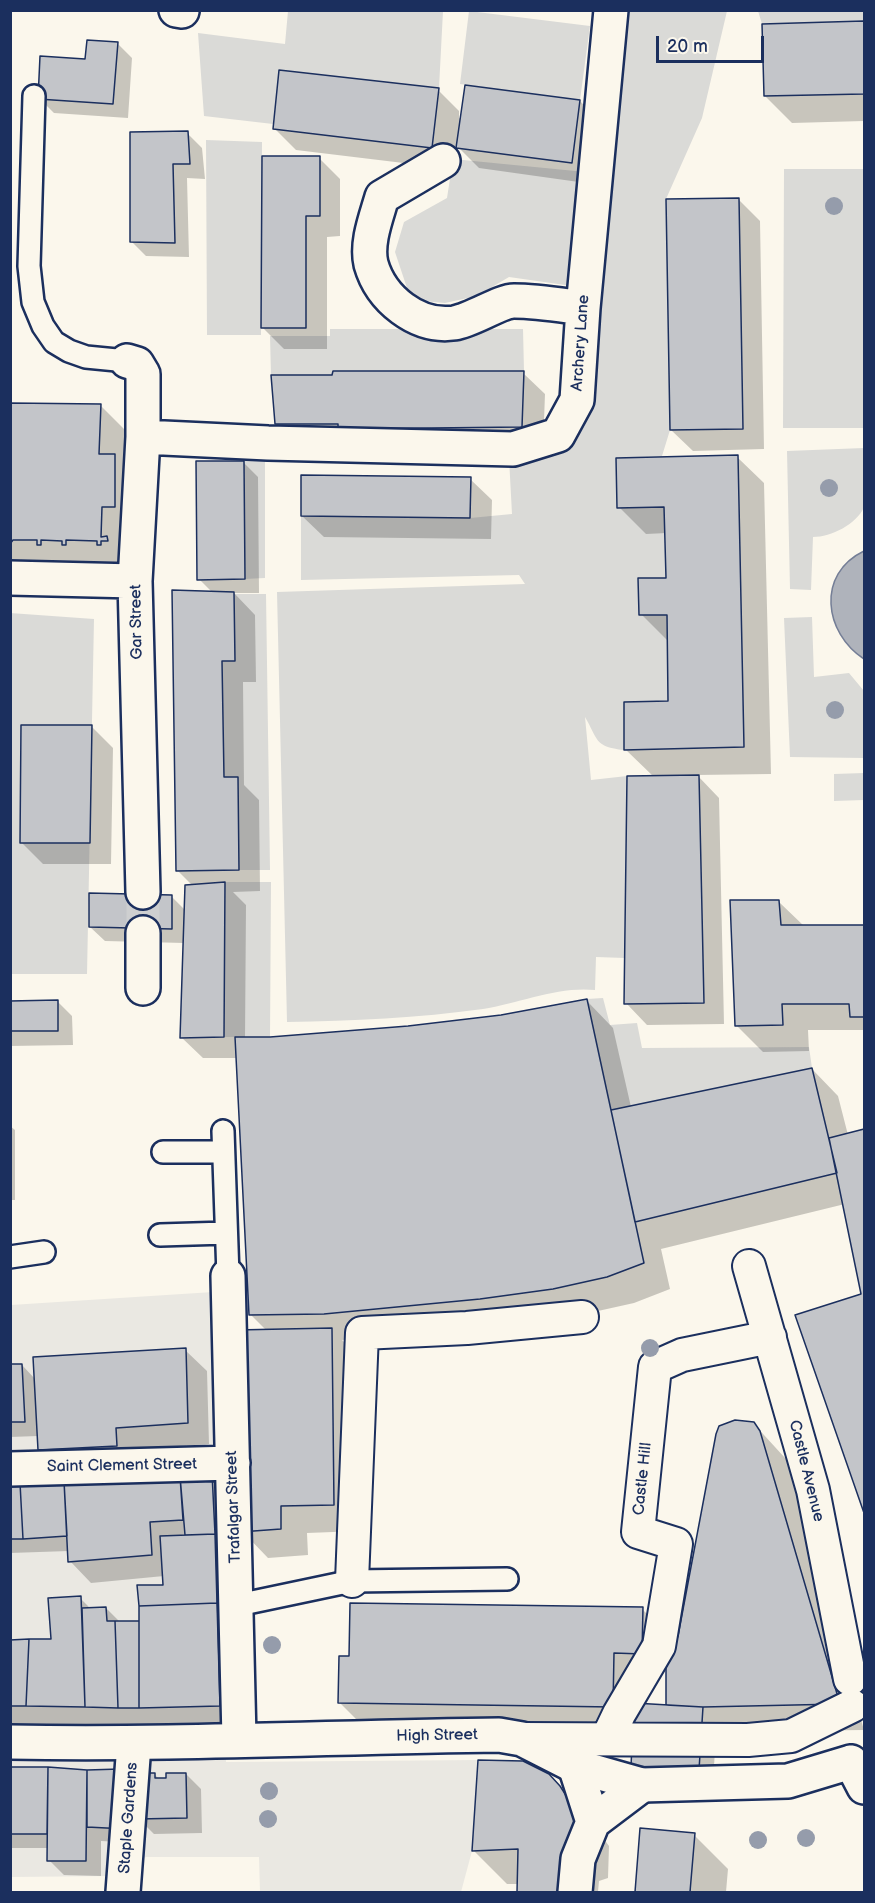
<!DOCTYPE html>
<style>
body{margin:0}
#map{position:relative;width:875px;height:1903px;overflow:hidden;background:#fbf7ec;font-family:"Balsamiq Sans",sans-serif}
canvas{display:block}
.frame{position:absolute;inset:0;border:12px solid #1b2f5e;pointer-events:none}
.scale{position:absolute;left:656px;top:36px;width:108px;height:27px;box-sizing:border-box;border:3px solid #1b2f5e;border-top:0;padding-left:8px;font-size:18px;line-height:21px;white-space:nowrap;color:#1b2f5e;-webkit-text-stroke:4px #fbf7ec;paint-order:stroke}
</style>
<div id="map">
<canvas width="875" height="1903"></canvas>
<div class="frame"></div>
<div class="scale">20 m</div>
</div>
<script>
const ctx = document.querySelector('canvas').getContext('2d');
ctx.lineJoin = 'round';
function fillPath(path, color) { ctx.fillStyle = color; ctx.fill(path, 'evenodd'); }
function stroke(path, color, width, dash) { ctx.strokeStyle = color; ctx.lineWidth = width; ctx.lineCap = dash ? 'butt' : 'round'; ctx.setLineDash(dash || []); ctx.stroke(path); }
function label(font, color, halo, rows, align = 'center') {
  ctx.font = font + ' "Balsamiq Sans",sans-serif'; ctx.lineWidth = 6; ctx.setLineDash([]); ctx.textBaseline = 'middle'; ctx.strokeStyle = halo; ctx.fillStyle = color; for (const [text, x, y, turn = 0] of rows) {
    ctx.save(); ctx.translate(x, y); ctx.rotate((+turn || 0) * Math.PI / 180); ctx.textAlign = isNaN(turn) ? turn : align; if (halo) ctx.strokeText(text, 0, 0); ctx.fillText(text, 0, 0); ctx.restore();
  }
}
fillPath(new Path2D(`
 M213 1292 226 1762 478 1760 472 1851 461 1892H260L259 1857H146L113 1876 11 1877V1305Z`), '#eae8e2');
fillPath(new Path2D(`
 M288 11H443L439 88 280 70 273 124 204 116 198 33 285 44Z
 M469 11 590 26 580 100 460 84Z
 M619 11H727L702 118 666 199 670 430 662 456 616 458 617 508 664 507 666 578H639L667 615 668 701 624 702V750C594 747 598 739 585 717L591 780 627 776 625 958 596 957 595 990C559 986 519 1003 483 1009 418 1018 353 1021 287 1022L277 592 525 584 519 575 301 580V516L470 518 512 514 509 458 563 443Z
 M758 11H864V21L762 24Z
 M206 140 262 142 261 335H207Z
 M453 159 586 172 579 287 509 277 477 296 445 303 423 301 408 291 395 252 404 222 447 198Z
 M784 169H864V428H783Z
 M330 329H523L524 371H333L332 375H271L270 336H330Z
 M864 448V507C857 524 831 537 813 537L811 590 790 589 787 451Z
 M265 460V578L245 579 244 461Z
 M234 594H266L270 870H239L238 777H224L222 661H235Z
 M10 613 94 619 87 974H11Z
 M812 617 814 677 849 673 864 691V758L790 757 784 618Z
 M864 773V800L834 801V774Z
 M225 882H271L270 1037H224Z
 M603 998 610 1025 637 1023 642 1048 809 1047 812 1068 611 1110 587 999Z`), '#dadad7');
const water = new Path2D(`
 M864 551V659C824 633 816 574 864 551Z`);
fillPath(water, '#afb3bb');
stroke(water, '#747e96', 1.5);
fillPath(new Path2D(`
 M864 22V121L792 123 765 96 763 25Z
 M117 43 132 58 128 118 54 113 39 98 87 60Z
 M438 90 459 111V118L461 119 580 101 601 123 593 184 479 168 456 145 453 169 296 150 275 129Z
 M187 133 202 148 205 179 187 178 189 257 146 256 131 241Z
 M319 158 340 179V236L327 237V349H284L263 328Z
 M739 200 760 221 764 449 693 451 671 430Z
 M523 373 545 394 543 448 298 445 276 424Z
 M10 404 100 405 134 439 135 566 10 573Z
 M737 457 764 483 771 774 697 775 719 798 724 1024 647 1025 626 1003 654 777 626 750 670 702 668 641 641 614 667 579V533L646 534 619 507Z
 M243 462 258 477 259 593H234L255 615 256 682H243L244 785 259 800 260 891 233 892 246 905 245 1039 408 1027 501 1017 587 1001 613 1028 631 1107 812 1069 838 1096 848 1135 864 1130V1509L797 1316 863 1295 845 1204 661 1249 670 1289 634 1303 580 1315 342 1340 358 1356 360 1531 307 1533 308 1555 268 1558 242 1531 267 1331 250 1314 238 1058H203L181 1037 184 943 105 941 90 927 171 896 185 910 193 886 178 871 212 592 199 579Z
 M470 479 492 500 491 539 324 537 302 516Z
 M92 727 113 748 111 864H43L21 842Z
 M779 902 804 926H864V1030H808L809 1051 763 1052 736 1025Z
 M57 1001 72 1016 73 1045 10 1046V1002Z
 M10 1126 15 1130V1200H10Z
 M185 1350 207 1371 209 1444 137 1449 61 1471 39 1449 38 1436 10 1437V1366L22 1365 35 1379Z
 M753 1423 786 1459 864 1730 716 1732 713 1784 647 1780 632 1765 634 1728 361 1724 340 1703 642 1609 663 1630V1674H635L634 1704 670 1706 680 1637Z
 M211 1475 226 1490 241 1726 161 1729 10 1725V1641H53L80 1598 91 1609 106 1608 120 1622H140L165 1586 164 1576 91 1583 70 1561 69 1551 10 1553V1485Z
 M10 1769 120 1771 154 1774 159 1779 186 1774 201 1789 202 1833 154 1834 140 1820V1843L101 1841V1876L64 1875 49 1860V1848H10Z
 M548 1775 583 1810 609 1846 608 1878 599 1881 598 1892H519V1884H507L473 1850Z
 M641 1830 694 1835 728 1869 726 1892H636Z`), '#0003');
const building = new Path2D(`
 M864 21V94L764 96 762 24Z
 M87 40 118 42 113 104 38 99 40 56 85 59Z
 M279 70 439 88 432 148 273 129Z
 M465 85 580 100 572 163 456 148Z
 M188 131 190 164H173L175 243 130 242V132Z
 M262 156H320V216H306V328H261Z
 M739 198 743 429 670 430 666 199Z
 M333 371H524L522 427 338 429V424H275L271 375H332Z
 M10 403 101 404 99 454H115V507H102L101 537 107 536 108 541H101V545H97V541L66 540V545H62V541L41 540V545H37V540H13L10 544Z
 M738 455 744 747 624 750V702L668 701 667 615H639L638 578H666L664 507 617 508 616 458Z
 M196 461H244L245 579 197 580Z
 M301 475 471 477 470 518 301 516Z
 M172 590 234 592 235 661H222L224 777H238L239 870 176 871Z
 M21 725H92L90 843H20Z
 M699 775 704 1003 624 1004 627 776Z
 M225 882 224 1037 180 1038 185 885Z
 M89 893 172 895V929L89 927Z
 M730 900H779L781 925H864V1017H850L849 1004H782L783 1025 735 1026Z
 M587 999 644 1263 607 1277 553 1289 480 1299 324 1314 249 1315 235 1037H270L408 1026 501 1015Z
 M58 1000V1031H10V1001Z
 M812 1068 837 1173 635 1222 611 1110Z
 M864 1129V1513L795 1315 861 1294 829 1138Z
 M332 1328 334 1505 281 1506V1529L240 1532 236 1330Z
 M186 1348 188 1423 116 1428 117 1446 38 1450 33 1357Z
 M10 1364H22L25 1422H10Z
 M735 1420 754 1422 760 1431 840 1704 703 1707 666 1705V1668L678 1636 716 1434 719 1426Z
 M212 1473 215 1534 185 1535 180 1476Z
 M180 1476 183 1520 150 1522 152 1555 68 1562 64 1481Z
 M64 1481 67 1536 23 1539 20 1483Z
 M20 1483 23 1539H10V1484Z
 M215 1534 217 1603 139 1606 137 1585H163L160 1536Z
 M81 1596 85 1707 26 1706 29 1639H51L48 1598Z
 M217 1603 220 1706 139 1708V1606Z
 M350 1603 643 1607 642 1654 614 1653 613 1707 338 1703 339 1656H349Z
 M106 1607 107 1621H115L118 1708 85 1707 82 1608Z
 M115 1621H139V1708H118Z
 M29 1639 26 1706H10V1640Z
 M634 1703 703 1707 699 1770 631 1766Z
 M478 1760 523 1761 549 1774 560 1786 576 1811 575 1845 563 1892H517L518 1849 472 1851Z
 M10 1767H48L47 1834H10Z
 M48 1767 87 1770 86 1861H47Z
 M120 1769 126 1829 87 1827V1770Z
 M137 1773H155V1778H166V1773H186L187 1818 138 1819Z
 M640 1828 695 1833 690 1892H604H635Z`);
fillPath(building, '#c3c5c9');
stroke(building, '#1b2f5e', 1.5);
stroke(new Path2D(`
 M143 933V892`), '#cecfd0', 33, [33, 16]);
const service = new Path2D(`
 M34 96 29 266 33 302 43 326 54 342 69 351 86 357 127 361
 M223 1131 228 1276
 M163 1152H223
 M160 1235 226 1233
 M10 1257 44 1252
 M238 1605 352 1581 507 1579`);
const pedestrian = new Path2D(`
 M749 1266 813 1490 850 1679
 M352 1581 362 1333 467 1328 582 1317
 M522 1739 748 1740 791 1736 852 1706
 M607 1739 619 1714 659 1646 676 1544 638 1532 655 1367 682 1355 770 1337`);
const minor = new Path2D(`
 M176 10 182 11
 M443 161 382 197C376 218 366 243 371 264 381 299 417 328 454 323 473 320 500 301 514 301 537 301 560 305 583 308
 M127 361 137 364 143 374V437L135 581 143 892
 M143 437 268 443 513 449 558 435 577 400 583 308 611 10
 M10 578 135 581
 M143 933V988
 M228 1276 239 1739
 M10 1469 233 1463
 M593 1822 642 1785
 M123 1892 134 1744
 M575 1892 578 1859 593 1822 575 1766`);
const secondary = new Path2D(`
 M10 1742C173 1745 336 1737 499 1735L522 1739 575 1766 642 1785 788 1781 851 1762
 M851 1762 864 1787`);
stroke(service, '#1b2f5e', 26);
stroke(pedestrian, '#1b2f5e', 36);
stroke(minor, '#1b2f5e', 38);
stroke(secondary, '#1b2f5e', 38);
stroke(service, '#fbf7ec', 21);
stroke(pedestrian, '#fbf7ec', 32);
stroke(minor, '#fbf7ec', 33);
stroke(secondary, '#fbf7ec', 33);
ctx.fillStyle = '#959cab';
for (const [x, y] of [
 [834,206],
 [829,488],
 [835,710],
 [650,1348],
 [272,1645],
 [269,1791],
 [268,1819],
 [806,1838],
 [758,1840]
]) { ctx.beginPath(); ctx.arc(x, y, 9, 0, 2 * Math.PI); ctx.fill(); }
label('16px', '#1b2f5e', '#fbf7ec', [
 ["Archery Lane",581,343,-86],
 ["Gar Street",137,622,-91],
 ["Saint Clement Street",122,1466,-1],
 ["Castle Avenue",806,1471,76],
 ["Castle Hill",643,1479,-84],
 ["Trafalgar Street",234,1507,-92],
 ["High Street",437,1736,-1],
 ["Staple Gardens",129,1818,-86]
]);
</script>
